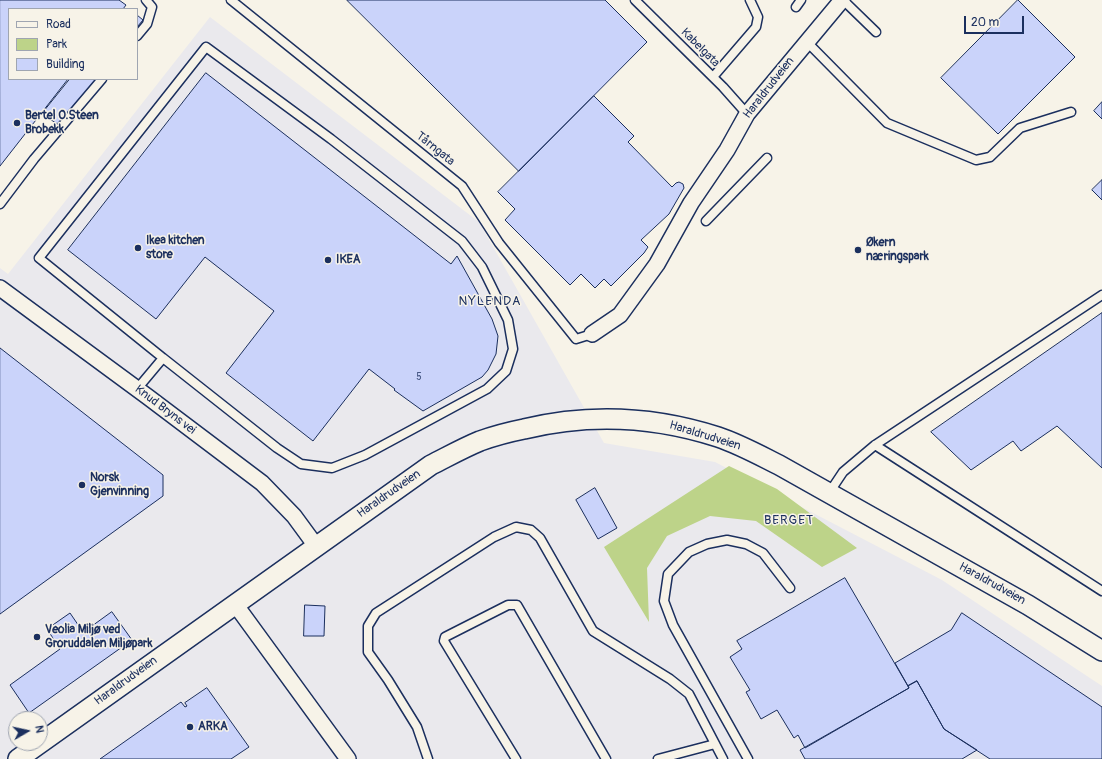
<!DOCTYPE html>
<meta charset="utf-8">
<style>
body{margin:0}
#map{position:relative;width:1102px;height:759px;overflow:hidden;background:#f7f3e8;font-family:Pangolin,sans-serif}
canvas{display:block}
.legend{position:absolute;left:8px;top:8px;width:130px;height:72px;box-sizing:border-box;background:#f7f3e8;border:1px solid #9fa5b1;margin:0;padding:5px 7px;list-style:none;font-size:12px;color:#1b2f5e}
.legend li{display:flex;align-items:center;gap:8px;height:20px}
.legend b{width:20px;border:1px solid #9fa5b1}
.north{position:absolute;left:8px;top:711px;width:40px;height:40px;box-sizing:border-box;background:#f7f3e8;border:1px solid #9fa5b1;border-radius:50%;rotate:81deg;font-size:11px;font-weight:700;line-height:16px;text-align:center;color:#1b2f5e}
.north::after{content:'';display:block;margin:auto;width:14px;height:18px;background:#1b2f5e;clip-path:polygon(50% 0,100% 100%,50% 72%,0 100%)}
.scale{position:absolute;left:964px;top:16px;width:60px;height:18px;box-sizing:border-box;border:2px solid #1b2f5e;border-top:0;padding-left:5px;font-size:12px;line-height:14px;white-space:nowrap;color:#1b2f5e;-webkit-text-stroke:3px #f7f3e8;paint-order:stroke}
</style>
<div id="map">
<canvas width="1102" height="759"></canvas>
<ul class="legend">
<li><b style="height:5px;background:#f7f3e8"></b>Road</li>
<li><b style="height:11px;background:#bdd389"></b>Park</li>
<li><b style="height:11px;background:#cad3fa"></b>Building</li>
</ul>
<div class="north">N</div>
<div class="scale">20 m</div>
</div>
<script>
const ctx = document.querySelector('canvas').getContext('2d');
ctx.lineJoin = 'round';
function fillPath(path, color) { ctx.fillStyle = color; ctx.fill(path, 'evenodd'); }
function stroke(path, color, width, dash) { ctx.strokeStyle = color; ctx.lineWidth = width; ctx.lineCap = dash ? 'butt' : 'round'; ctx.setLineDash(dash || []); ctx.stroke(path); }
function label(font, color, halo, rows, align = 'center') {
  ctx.font = font + ' Pangolin,sans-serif'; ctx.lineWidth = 3; ctx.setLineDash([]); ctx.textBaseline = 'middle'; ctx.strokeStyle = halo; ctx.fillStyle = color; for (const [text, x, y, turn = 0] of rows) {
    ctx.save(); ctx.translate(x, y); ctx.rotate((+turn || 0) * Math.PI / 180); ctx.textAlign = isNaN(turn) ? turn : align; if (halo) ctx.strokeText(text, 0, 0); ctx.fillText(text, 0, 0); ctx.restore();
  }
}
fillPath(new Path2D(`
 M210 17 479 222 604 443 715 462 942 580 1102 686V759H0V268L8 274ZM16 719H40V743H16Z`), '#eae9ed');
fillPath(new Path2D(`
 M729 466 777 489 857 548 822 567 756 521 710 516 667 536 647 568 649 622 604 547Z`), '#bdd389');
const building = new Path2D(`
 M0 0H119L126 5 123 9H9V79H68L0 166Z
 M347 0H605L647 42 519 171Z
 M1018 0 1075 57 998 134 941 78Z
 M137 15 143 20 137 27Z
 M206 73 451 264 457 256 492 319 498 336 496 354 488 370 482 377 423 411 394 390 395 389 369 369 313 441 226 373 274 311 205 257 156 319 68 250Z
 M70 79H96L59 125 42 114Z
 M594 96 634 136 628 142 672 187 676 183 679 182 683 184 684 188 669 214 641 240 648 247 644 253 611 286 604 279 595 288 581 274 570 285 505 220 515 209 498 192Z
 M1102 102V119L1094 111Z
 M1102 180V200L1092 190Z
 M1102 313V468L1057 426 1021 451 1013 441 971 470 931 432Z
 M0 348 163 475V496L0 614Z
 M595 488 617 528 598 539 576 500Z
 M845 578 909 688 805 748 798 735 794 738 777 710 761 719 746 692 750 690 730 657 742 649 737 641Z
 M305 605 325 606 324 636H304Z
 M112 612 132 640 29 713 10 685 60 649 47 629 70 613 83 632Z
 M962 613 1102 707V759H990L944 729 917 681 908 686 895 663 951 630Z
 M917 681 944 729 977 750 962 759H805L800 750 909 688 908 686Z
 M207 688 249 747 231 759H100L181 702 185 707 187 706 185 703Z`);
fillPath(building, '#cad3fa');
stroke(building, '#1b2f5e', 1);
const service = new Path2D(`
 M231 0 462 186 499 243 576 339 592 334
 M635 0 723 87 747 114
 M843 0 876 32
 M796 7 801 0
 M137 36 147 24 152 7 146 0
 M806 41 887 123 976 160 990 157 1020 128 1071 112
 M713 77 756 27 758 17 750 0
 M0 204 34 159 102 79
 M706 221 767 158
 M137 389 163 358 39 258 206 47 331 139 462 241 482 267 508 320 513 349 506 371 487 389 365 455 332 468 301 464 277 448 163 358
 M875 445 1102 591
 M829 493 843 472 875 445 1102 295
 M428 759 417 727 388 680 368 652V626L376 613 494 537 516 527 531 530 540 538 593 631 670 679 689 694 723 759
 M516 759 444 641 445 637 508 605H517L606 759
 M658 759 715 744
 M748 759 673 625 664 601 668 574 689 552 707 544 727 540 746 544 763 553 790 588`);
const minor = new Path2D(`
 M0 288 148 397 262 483 294 516 316 546
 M592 334 620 315 657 264 691 203 727 150 747 114 842 0
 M235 604 348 759`);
const tertiary = new Path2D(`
 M18 759 431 465C447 457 463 448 480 441 494 436 509 432 524 429 590 413 653 416 718 437 739 444 759 455 779 465L1028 605 1102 651`);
stroke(service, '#1b2f5e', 11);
stroke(minor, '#1b2f5e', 18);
stroke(tertiary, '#1b2f5e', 22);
stroke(service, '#f7f3e8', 8);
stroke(minor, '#f7f3e8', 15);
stroke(tertiary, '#f7f3e8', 19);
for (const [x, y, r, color] of [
 [17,123,4,"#1b2f5e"],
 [138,248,4,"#1b2f5e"],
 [858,250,4,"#1b2f5e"],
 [328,260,4,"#1b2f5e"],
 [82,485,4,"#1b2f5e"],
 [37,637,4,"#1b2f5e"],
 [190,727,4,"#1b2f5e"]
]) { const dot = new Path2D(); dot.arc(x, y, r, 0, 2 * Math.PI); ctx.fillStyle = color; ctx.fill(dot); stroke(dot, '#f7f3e8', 1.5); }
label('10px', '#475885', null, [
 ["5",419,377]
]);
label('12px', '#1b2f5e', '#f7f3e8', [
 ["Kabelgata",700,48,45],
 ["Haraldrudveien",769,88,-52],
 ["Tårngata",435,149,39],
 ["Knud Bryns vei",165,410,37],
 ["Haraldrudveien",705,436,17],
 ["Haraldrudveien",389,494,-35],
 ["Haraldrudveien",992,584,29],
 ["Haraldrudveien",126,681,-36]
]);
label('bold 12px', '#1b2f5e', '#f7f3e8', [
 ["Bertel O.Steen",25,116],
 ["Brobekk",25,130],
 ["Ikea kitchen",146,241],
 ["store",146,255],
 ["Økern",866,243],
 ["næringspark",866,257],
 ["IKEA",336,260],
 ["Norsk",90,478],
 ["Gjenvinning",90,492],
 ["Veolia Miljø ved",45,630],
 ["Groruddalen Miljøpark",45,644],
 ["ARKA",198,727]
], 'left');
ctx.letterSpacing = '1px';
label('13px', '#1b2f5e', '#f7f3e8', [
 ["NYLENDA",490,302],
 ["BERGET",789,521]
]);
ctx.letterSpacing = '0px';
</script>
